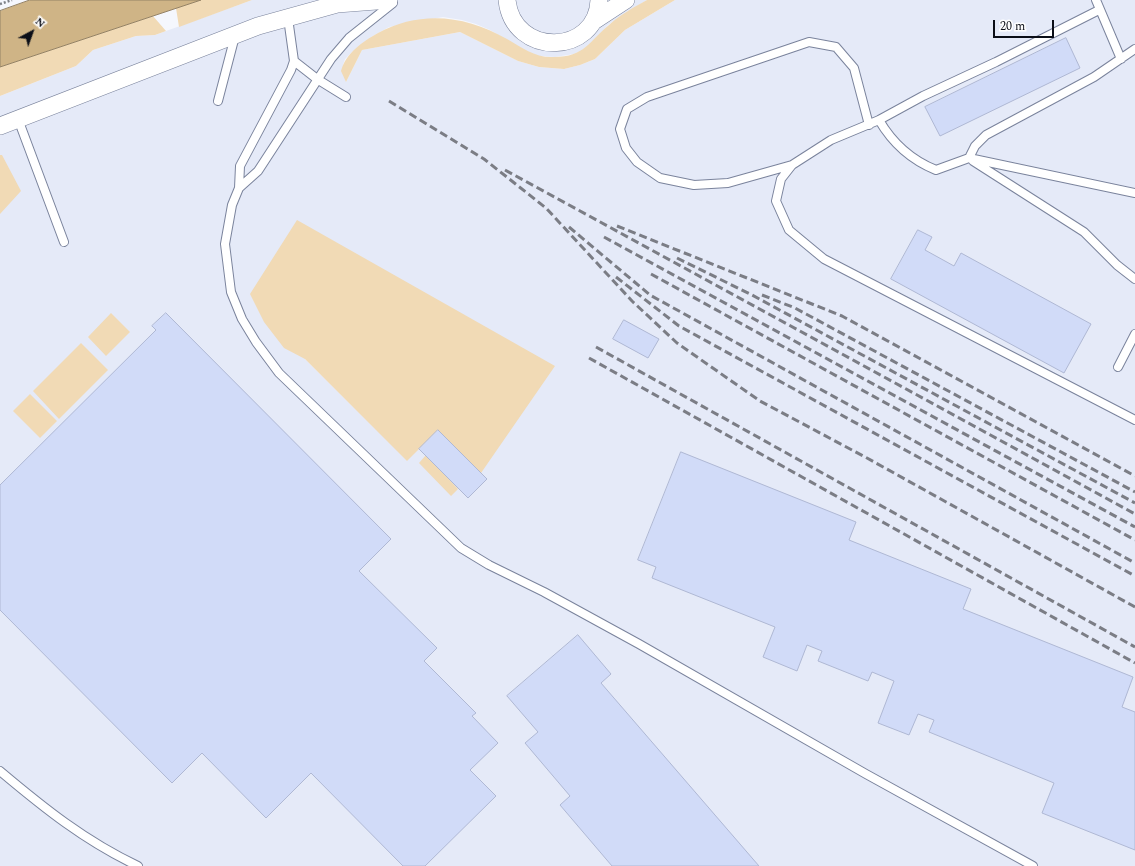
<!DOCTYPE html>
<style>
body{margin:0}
#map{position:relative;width:1135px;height:866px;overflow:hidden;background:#f5f7fd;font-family:Spectral,serif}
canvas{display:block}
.north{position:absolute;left:12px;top:12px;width:40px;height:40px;-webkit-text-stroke:3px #fff;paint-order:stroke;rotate:41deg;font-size:11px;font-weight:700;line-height:16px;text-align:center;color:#0b0e17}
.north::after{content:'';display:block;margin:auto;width:14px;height:18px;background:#0b0e17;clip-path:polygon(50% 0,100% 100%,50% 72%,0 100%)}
.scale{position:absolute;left:993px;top:20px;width:61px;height:18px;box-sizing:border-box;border:2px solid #0b0e17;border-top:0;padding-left:5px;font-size:12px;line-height:14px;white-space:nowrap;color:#0b0e17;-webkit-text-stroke:3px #fff;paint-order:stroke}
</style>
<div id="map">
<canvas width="1135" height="866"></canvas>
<div class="north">N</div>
<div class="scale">20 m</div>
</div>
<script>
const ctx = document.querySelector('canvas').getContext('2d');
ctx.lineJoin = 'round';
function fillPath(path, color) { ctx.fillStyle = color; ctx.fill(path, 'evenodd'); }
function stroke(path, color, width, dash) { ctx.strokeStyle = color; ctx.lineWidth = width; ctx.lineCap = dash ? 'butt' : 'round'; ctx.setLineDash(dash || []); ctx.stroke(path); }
fillPath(new Path2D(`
 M252 0H647L608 25 591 44 583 50 574 54 555 57 538 56 524 50 490 30 476 24 462 20 443 17 389 27 373 36 352 52 345 59 343 65 346 82 362 50 460 32 518 61 539 67 564 69 580 65 595 59 625 30 675 0H1135V866H0V96L76 66 93 50 136 36 155 35ZM305 359 555 366 438 430 407 460Z`), '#e5eaf8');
fillPath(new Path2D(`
 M201 0H252L179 27 176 8Z
 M647 0H675L625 30 595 59 580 65 564 69 539 67 518 61 460 32 362 50 346 82 341 71C346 53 362 42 378 33 420 10 466 15 507 39 523 48 535 58 554 57 585 57 589 41 609 25 620 15 634 7 647 0Z
 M153 16 166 31 155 35 136 36 93 50 76 66 0 96V67Z
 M0 155H2L21 191 0 214Z
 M297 220 555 366 481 473 438 430 407 461 305 359 284 348 264 322 250 294Z
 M111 313 130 332 106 356 88 337Z
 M81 343 108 370 59 419 33 391Z
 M30 394 57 421 40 438 13 411Z
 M426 455 458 489 451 496 419 463Z`), '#f1dab5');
const water = new Path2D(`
 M30 0H201L0 67V11Z`);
fillPath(water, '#cfb486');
stroke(water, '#948265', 1);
const building = new Path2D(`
 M1066 38 1080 68 940 136 925 107Z
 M918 230 932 237 925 250 954 266 961 253 1091 324 1064 373 891 279Z
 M166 313 391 539 359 571 437 648 424 661 476 713 472 716 498 743 470 770 496 796 425 866H403L311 773 266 818 202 753 172 783 0 610V485L156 330 152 326Z
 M624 320 659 339 648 358 613 339Z
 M438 430 487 479 468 498 419 449Z
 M681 452 856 522 849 540 971 589 963 609 1133 677 1122 707 1135 712V850L1042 813 1054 783 929 732 934 720 918 714 909 735 878 723 894 681 872 672 868 681 818 661 822 651 807 645 797 671 763 657 775 627 652 578 656 567 638 560Z
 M578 635 611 674 601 683 759 866H612L560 805 570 796 525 743 538 732 507 696Z`);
fillPath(building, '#d1dbf8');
stroke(building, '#afb8d4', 1);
const lane = new Path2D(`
 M1096 0 1121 59
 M393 3 349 38 331 59 258 171 239 188 232 205 225 244 231 292 242 319 256 342 279 373 461 548 489 565 544 592 639 644 866 774 1033 866
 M1099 10 996 62 923 96 879 120 831 140 792 165 781 179 776 201 789 230 824 259 1135 420
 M294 61 317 79 346 97
 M218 101 235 36
 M18 119 64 242
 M879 120C893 144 911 160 936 170L969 158 1135 193
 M969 158 975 146 986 135 1094 77 1135 49
 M973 161 1084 232 1117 265 1135 279
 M792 165 728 183 694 185 660 178 637 162 626 148 620 129 627 109 647 97 809 42 836 47 854 68 869 125
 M239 188 240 166 291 70 294 61 288 18
 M1118 367 1135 334
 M0 771C44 808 85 841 138 866`);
const street = new Path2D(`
 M507 0C513 58 597 56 599 0
 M594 21 626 0
 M0 126 258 26 337 4 389 0`);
stroke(lane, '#7a839c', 10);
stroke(street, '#7a839c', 18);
stroke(new Path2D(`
 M0 4 12 0`), '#7d8087', 2.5, [2, 2]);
stroke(lane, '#fff', 8);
stroke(street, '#fff', 17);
stroke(new Path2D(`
 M389 101 484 159 546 208 632 301 677 343 760 401 867 458 1135 607
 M505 170 1135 514
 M617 226 842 316 1135 476
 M569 227 650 295 1135 563
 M604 237 1135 527
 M677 258 752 295 1135 503
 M651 274 1135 540
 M616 277 679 326 1135 576
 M762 295 795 308 1135 492
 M596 347 1135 647
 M589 358 1135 663`), '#7b7d85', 3, [8, 4]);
</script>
